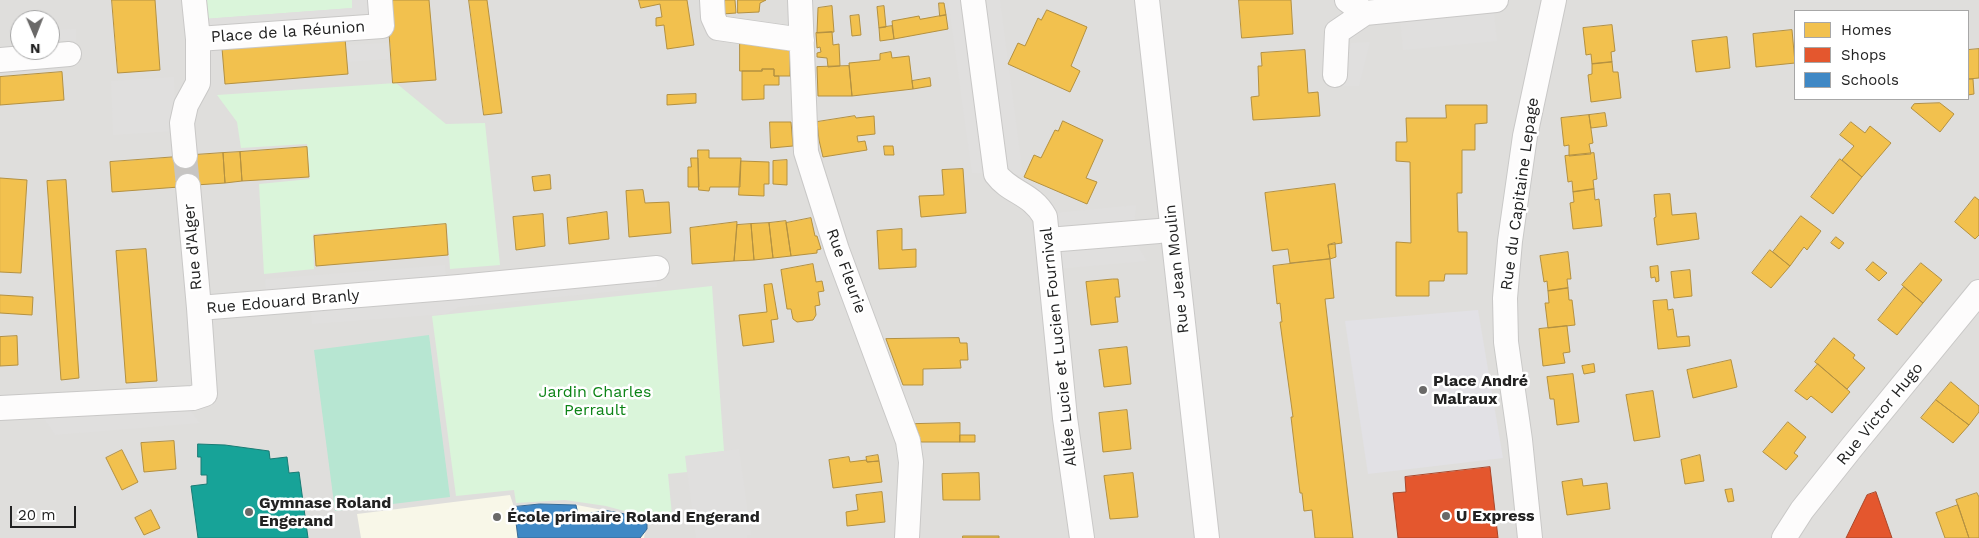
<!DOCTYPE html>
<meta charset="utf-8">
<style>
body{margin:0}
#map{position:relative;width:1979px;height:538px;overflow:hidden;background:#f0eeeb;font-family:"Work Sans",sans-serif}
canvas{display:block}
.legend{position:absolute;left:1794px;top:10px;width:175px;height:90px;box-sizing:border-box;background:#fff;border:1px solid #a7a7a7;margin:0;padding:6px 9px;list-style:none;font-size:15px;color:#222}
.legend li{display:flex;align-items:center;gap:10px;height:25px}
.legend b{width:25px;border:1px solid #a7a7a7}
.north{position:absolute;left:10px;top:10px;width:50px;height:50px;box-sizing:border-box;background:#fff;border:1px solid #a7a7a7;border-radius:50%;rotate:179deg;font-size:14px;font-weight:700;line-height:20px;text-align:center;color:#222}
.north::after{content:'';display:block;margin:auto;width:18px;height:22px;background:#6a6968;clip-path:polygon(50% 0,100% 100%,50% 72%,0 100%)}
.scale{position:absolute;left:10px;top:506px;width:66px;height:22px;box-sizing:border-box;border:2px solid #222;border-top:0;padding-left:6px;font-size:15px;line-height:18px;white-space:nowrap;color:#222;-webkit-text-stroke:4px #fff;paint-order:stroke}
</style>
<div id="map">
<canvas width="1979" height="538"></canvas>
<ul class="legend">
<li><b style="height:14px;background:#f2c14e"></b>Homes</li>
<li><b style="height:14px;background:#e4572e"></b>Shops</li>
<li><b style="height:14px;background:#3f88c5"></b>Schools</li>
</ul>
<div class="north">N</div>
<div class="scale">20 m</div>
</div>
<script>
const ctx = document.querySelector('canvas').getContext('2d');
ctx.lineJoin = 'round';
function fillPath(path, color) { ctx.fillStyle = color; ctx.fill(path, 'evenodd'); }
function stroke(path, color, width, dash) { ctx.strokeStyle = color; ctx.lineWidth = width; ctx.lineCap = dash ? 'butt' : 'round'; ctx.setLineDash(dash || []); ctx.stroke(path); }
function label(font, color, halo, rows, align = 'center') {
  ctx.font = font + ' "Work Sans",sans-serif'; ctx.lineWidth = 5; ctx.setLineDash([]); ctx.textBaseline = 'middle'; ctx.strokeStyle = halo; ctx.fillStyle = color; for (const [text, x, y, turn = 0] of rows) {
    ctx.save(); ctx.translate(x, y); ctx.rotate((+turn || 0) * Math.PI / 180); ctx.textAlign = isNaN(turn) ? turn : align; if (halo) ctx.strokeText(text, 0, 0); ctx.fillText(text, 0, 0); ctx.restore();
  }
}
fillPath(new Path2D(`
 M0 0H1979V538H0ZM1795 11H1968V99H1795ZM20 20H50V50H20Z`), '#dfdedc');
fillPath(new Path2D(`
 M510 495 514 507 540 504H572L638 517 646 524 644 538H361L357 514Z`), '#f8f7e8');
fillPath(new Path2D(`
 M202 0H352L353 8 204 19Z
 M396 83 446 124 485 123 500 265 450 269 447 224 313 234 314 269 264 274 259 184 310 179 307 144 241 148 237 122 217 95Z
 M712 286 724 451 686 456 687 472 668 474 672 515 650 518 606 506 565 500 516 503 514 490 456 496 432 316Z`), '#daf5da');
fillPath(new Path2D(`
 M429 335 450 497 335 511 314 350Z`), '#b7e6d2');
fillPath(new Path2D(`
 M352 0H369L371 19 205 32 204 19 352 8Z
 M948 0H1000L1023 175 972 173Z
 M1494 12 1497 41 1403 50 1400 21Z
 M76 29V46L50 48V30Z
 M1370 42 1359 86H1342L1351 43Z
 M388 43 389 59 346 62 345 45Z
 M174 77 176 131 113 135 111 81Z
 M1136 205 1133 238 1147 261 1057 269 1054 213Z
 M445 265 447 296 656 274 657 287 459 307 446 314 312 324 309 292 266 295 265 279Z
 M188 407 200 423 55 435 44 419Z
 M739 449 751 535H747V538H696L685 456Z`), '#e0dfde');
fillPath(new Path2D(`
 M1478 310 1503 458 1368 474 1345 321Z`), '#e2e1e5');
const homes = new Path2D(`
 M112 0H155L160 70 118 73Z
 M387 0H429L436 80 393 83Z
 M469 0H487L502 113 484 115Z
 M639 0H687L694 45 667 49 664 25 656 26V18L662 17 660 4 641 8Z
 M722 0H735L736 13 723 14Z
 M738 0H766L760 3 759 12 738 13Z
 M1239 0H1291L1293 34 1242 38Z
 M939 3H944L946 15 940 16Z
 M832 6 834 32 817 33 818 8Z
 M884 6 886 27 879 28 877 7Z
 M1047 10 1087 27 1071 66 1080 71 1070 92 1008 64 1018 43 1025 46 1038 18 1041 20Z
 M859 15 861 35 852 36 850 16Z
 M946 15 948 29 894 39 892 21 919 16 920 19Z
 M1612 25 1615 51 1611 52 1612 62 1592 64 1591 54 1586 55 1583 28Z
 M892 26 894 39 880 41 879 28Z
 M1792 30 1795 63 1756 67 1753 34Z
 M832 32 833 45 839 44 840 66 828 67 827 58 817 57V53L821 52 820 47 817 48 816 33Z
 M1727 37 1730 68 1696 72 1692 41Z
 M345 38 348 74 225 84 222 48Z
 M740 40 790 48V76H774V69H762V71H740Z
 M1979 49V78L1968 79V50Z
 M1305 50 1308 93 1318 92 1320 116 1253 120 1251 97 1259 96 1258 66H1262L1261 53Z
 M891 52 892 58 909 56 913 89 852 96 849 63 880 60V54Z
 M1612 62 1613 72H1618L1621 98 1591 102 1588 75 1592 74V64Z
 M849 66 852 96H818L817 67Z
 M762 69H774V76H779V85H764V99L742 100V71H762Z
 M62 72 64 100 0 105V77Z
 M930 78 931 86 913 89 912 81Z
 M1968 79H1973L1974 94 1968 95Z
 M696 94V103L667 105V95Z
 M1940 103 1954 114 1940 132 1911 108 1914 104Z
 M1446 105H1487V123L1475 124V150H1462V193H1457L1458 232H1467V274H1445L1444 281H1429V296H1396V242L1411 243 1410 162 1396 161V142H1407L1406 118H1446Z
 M1605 113 1607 126 1591 128 1589 115Z
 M1589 115 1593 143 1589 144 1591 154 1569 156V145L1564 146 1561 118Z
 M855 116 856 118 874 116 875 134 857 136 858 142 865 141 867 150 823 157 819 140 817 122Z
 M1063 121 1103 140 1086 178 1097 182 1087 204 1024 177 1034 155 1041 158 1055 130 1058 131Z
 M770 122H791L793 146 771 148Z
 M1851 122 1865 133 1870 126 1891 143 1862 177 1842 160 1854 146 1840 135Z
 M884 146H893L894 155H885Z
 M307 147 309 177 242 181 240 152Z
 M698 150H709V158H741L740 187H710L709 191 699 190Z
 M240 152 242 181 225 183 223 153Z
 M223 153 225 183 196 185 194 155Z
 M1594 153 1597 179 1593 180 1594 189 1573 192 1572 181 1568 182 1565 156Z
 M194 155 196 185 179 187 177 157Z
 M177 157 179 187 112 192 110 162Z
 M691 158H698L699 187H688V167H691Z
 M1840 159 1862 177 1833 214 1811 197Z
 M787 160V185L773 184V161Z
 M741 161 769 162V184H764V196L739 195Z
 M963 169 966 213 921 217 919 196 944 195 942 170Z
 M550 175 551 189 534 191 532 177Z
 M0 178 27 180 21 273 0 272Z
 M66 180 79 378 61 380 47 181Z
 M1335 184 1342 243 1328 245 1330 259 1290 263 1288 249 1272 251 1265 193Z
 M1594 189 1595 200 1599 199 1602 226 1573 229 1570 203 1574 202 1573 192Z
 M643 190 645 203 669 202 671 233 629 237 626 191Z
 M1670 194 1672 215 1696 213 1699 239 1657 245 1654 218 1656 217 1654 195Z
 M1975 197 1979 200V235L1975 239 1955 222Z
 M607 212 609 239 569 244 567 218Z
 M543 214 545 246 516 250 513 217Z
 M1801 216 1821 231 1807 250 1804 247 1790 266 1773 252Z
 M811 218 815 236H817L821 249 817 250V253L791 256 786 223Z
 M786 221 791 256 773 258 769 223Z
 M737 222 734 261 692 264 690 228Z
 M769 223 773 258 754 260 751 224Z
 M446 224 448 255 316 266 314 236Z
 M751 224 754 260 734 261 737 225Z
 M902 229V250L916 249V267L879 269 877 231Z
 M1836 237 1844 243 1839 249 1831 243Z
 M1335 243 1336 257 1330 259 1328 245Z
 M146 249 157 381 126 383 116 251Z
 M1770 250 1790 266 1771 288 1752 273Z
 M1568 252 1571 279H1567L1568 288 1548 291 1547 281 1544 282 1540 256Z
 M1330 259 1334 298 1325 299 1353 538H1315L1312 510 1304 511 1302 493H1300L1291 417H1293L1280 322H1282L1280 303 1277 304 1273 266Z
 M1873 262 1887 273 1879 281 1866 270Z
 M1921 263 1942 280 1923 303 1902 285Z
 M813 264 816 282 822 281 824 291 818 292 820 305 815 306 816 315 813 320 797 322 793 319 791 309H787L781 270Z
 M1658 266 1659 281 1656 282 1655 277 1651 278 1650 267Z
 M1690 270 1692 296 1674 298 1671 272Z
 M1113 279H1118L1120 297H1115L1118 322 1091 325 1086 282Z
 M772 284 778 319 771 320 774 342 743 346 739 315 767 312 764 285Z
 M1904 287 1923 303 1897 335 1878 320Z
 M1568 288 1569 300H1572L1575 325 1548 328 1545 303H1549L1548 291Z
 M0 295 33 297 32 315 0 313Z
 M1667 300 1668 310 1673 309 1677 337 1689 336 1690 346 1658 349 1653 301Z
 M1567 326 1570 352 1563 353 1565 363 1543 366 1539 329Z
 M17 336 18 365 0 366V337Z
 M959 338 960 343H967L968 360H960L961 368 923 369V385H903L886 339Z
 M1834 338 1855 355 1853 358 1865 368 1847 389 1815 362Z
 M1127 347 1131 384 1104 387 1099 350Z
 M1731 360 1737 387 1693 398 1687 370Z
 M1594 364 1595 372 1584 374 1582 366Z
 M1818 364 1850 392 1832 413 1811 396 1807 400 1795 391Z
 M1573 374 1579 422 1557 425 1554 399H1550L1547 377Z
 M1951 382 1979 406V412L1969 425 1936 400Z
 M1653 391 1660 437 1634 441 1626 395Z
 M1936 400 1969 425 1953 443 1921 418Z
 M1127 410 1131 449 1103 452 1099 413Z
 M1788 422 1806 437 1794 453 1798 456 1786 470 1763 452Z
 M960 423V442H921L915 424Z
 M960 435H975V442H960Z
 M174 441 176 469 144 472 141 443Z
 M122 450 138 482 122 490 106 458Z
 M878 455 879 461 867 462 866 457Z
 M1700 455 1704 481 1685 484 1681 460Z
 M849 457 850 462 866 460 867 462 879 461 882 482 833 488 829 460Z
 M979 473 980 500H943L942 474Z
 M1133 473 1138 517 1110 519 1104 476Z
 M1582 479 1583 486 1607 483 1610 509 1567 515 1562 482Z
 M1732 489 1734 501 1728 502 1725 490Z
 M882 492 885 522 847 526 846 512 858 510 856 495Z
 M1977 493 1979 497V538H1969L1956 500Z
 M1958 505 1969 538H1945L1936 513Z
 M151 510 160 528 144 535 135 518Z
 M963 536H999V538H963Z`);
fillPath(homes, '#f2c14e');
stroke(homes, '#b49141', 1);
const shops = new Path2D(`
 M1490 467 1498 538H1398L1393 493 1406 492 1405 477Z
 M1876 492 1892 538H1846L1867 495Z`);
fillPath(shops, '#e4572e');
stroke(shops, '#aa472a', 1);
const schools = new Path2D(`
 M540 504 576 505 578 515 604 511 603 510 625 514 638 517 644 521 647 524V529L640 538H518L514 507Z`);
fillPath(schools, '#3f88c5');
stroke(schools, '#366994', 1);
const public = new Path2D(`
 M198 444 225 445 269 451 270 459 287 457 289 473 299 472 308 538H198L191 486 207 484V475H201V457H198Z`);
fillPath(public, '#17a398');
stroke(public, '#1a7c75', 1);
stroke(new Path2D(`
 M185 156 188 186`), '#c7c5c3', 24, [24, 12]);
const minor = new Path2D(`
 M712 0 713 17 718 28 802 40
 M800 0 806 152 837 250 908 441 911 462 907 538
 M973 0 996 174C1010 193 1032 193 1045 217L1065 418 1082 538
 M1147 0 1207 538
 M1347 0 1365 13 1496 0
 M198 39 382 26 380 0
 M0 60 69 54
 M1335 75 1337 32 1365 13
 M185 156 182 123 186 105 198 83V39L194 0
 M188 186 199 308
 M1048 240 1159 231
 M0 408 193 398 205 394 199 308 459 287 657 268
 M1530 538 1520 440 1506 342 1505 298 1510 241 1525 136 1554 0
 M1784 538 1802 510 1852 447 1979 292`);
stroke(minor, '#c9c8c7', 26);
stroke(minor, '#fdfcfc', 24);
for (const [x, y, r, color] of [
 [1423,390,5,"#6a6968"],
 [249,512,5,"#6a6968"],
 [1446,516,5,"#6a6968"],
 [497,517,5,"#6a6968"]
]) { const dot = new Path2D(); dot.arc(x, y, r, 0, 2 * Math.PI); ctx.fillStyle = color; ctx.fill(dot); stroke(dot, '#fff', 2); }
label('16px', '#222', '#fff', [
 ["Place de la Réunion",288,32,-4],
 ["Rue du Capitaine Lepage",1520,194,-82],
 ["Rue d'Alger",193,247,-95],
 ["Rue Jean Moulin",1177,269,-96],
 ["Rue Fleurie",846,271,70],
 ["Rue Edouard Branly",283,302,-5],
 ["Allée Lucie et Lucien Fournival",1059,347,-96],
 ["Rue Victor Hugo",1880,414,-51]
]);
label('bold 16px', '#222', '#fff', [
 ["Place André",1433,381],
 ["Malraux",1433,399],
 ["Gymnase Roland",259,503],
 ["Engerand",259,521],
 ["U Express",1456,516],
 ["École primaire Roland Engerand",507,517]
], 'left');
label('16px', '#0c8416', '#fff', [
 ["Jardin Charles",595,392],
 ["Perrault",595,410]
]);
</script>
